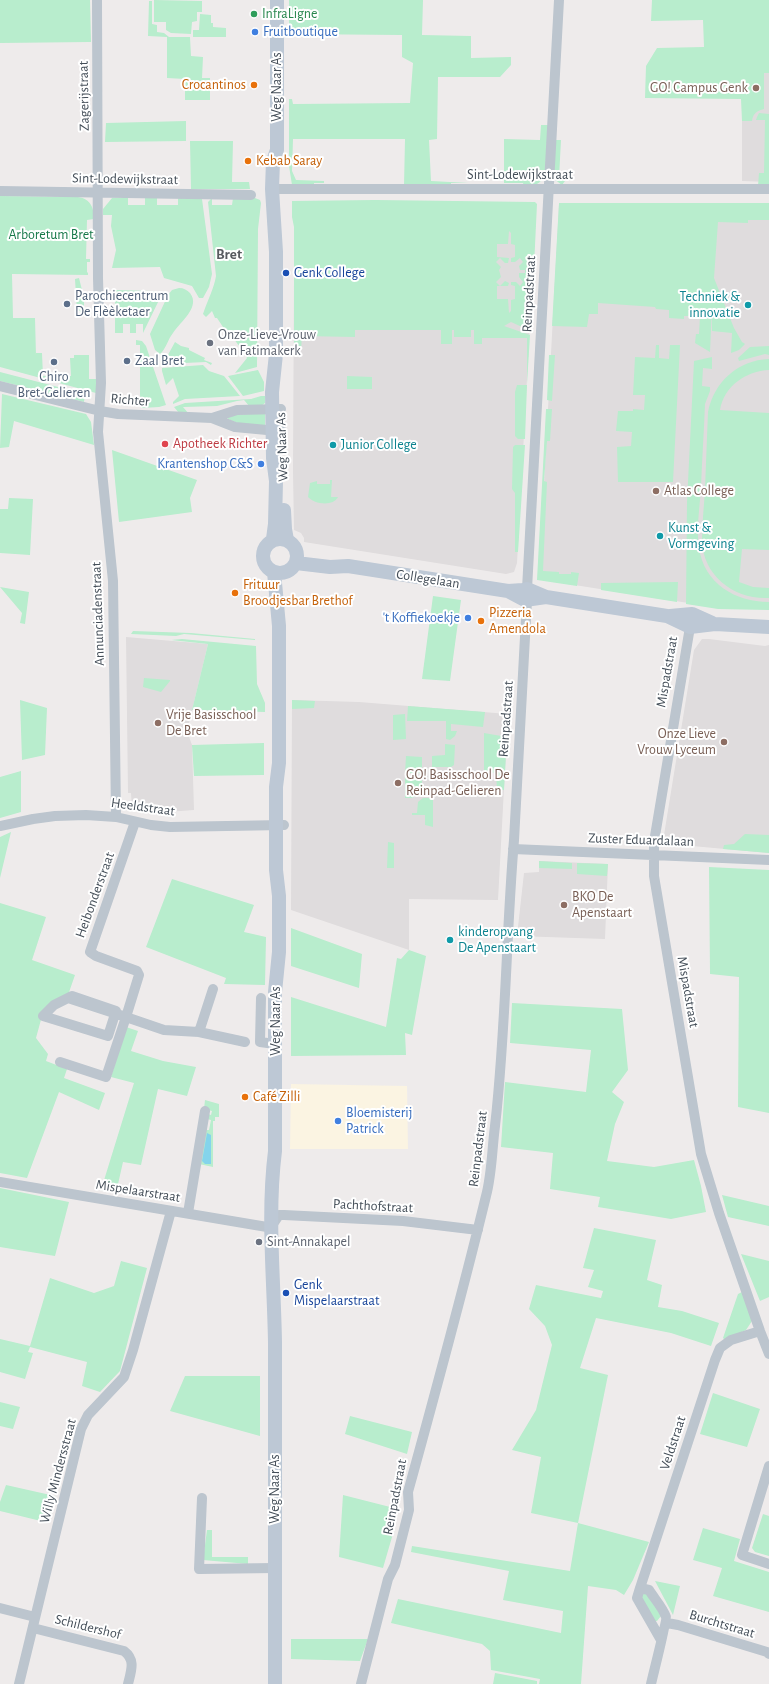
<!DOCTYPE html>
<meta charset="utf-8">
<style>
body{margin:0}
canvas{display:block;background:#eeebeb}
</style>
<canvas width="769" height="1684"></canvas>
<script>
const ctx = document.querySelector('canvas').getContext('2d');
ctx.lineJoin = 'round';
function fillPath(path, color) { ctx.fillStyle = color; ctx.fill(path, 'evenodd'); }
function stroke(path, color, width, dash) { ctx.strokeStyle = color; ctx.lineWidth = width; ctx.lineCap = dash ? 'butt' : 'round'; ctx.setLineDash(dash || []); ctx.stroke(path); }
function label(font, color, halo, rows, align = 'center') {
  ctx.font = font + ' "Alegreya Sans",sans-serif'; ctx.lineWidth = 4; ctx.setLineDash([]); ctx.textBaseline = 'middle'; ctx.strokeStyle = halo; ctx.fillStyle = color; for (const [text, x, y, turn = 0] of rows) {
    ctx.save(); ctx.translate(x, y); ctx.rotate((+turn || 0) * Math.PI / 180); ctx.textAlign = isNaN(turn) ? turn : align; if (halo) ctx.strokeText(text, 0, 0); ctx.fillText(text, 0, 0); ctx.restore();
  }
}
fillPath(new Path2D(`
 M291 1084 407 1086 408 1149H290Z`), '#fbf4e2');
fillPath(new Path2D(`
 M769 0V182L742 181V99Z
 M559 205 769 210V608H723L682 602 562 583 539 576Z
 M536 213 517 563 514 572 506 574 304 542V538L301 533 294 530 293 471 294 275Z
 M126 637 208 644 187 731 192 745 194 810 153 813 132 808 131 793H128Z
 M702 639H709L765 646 769 645V853L670 844 664 835 694 650Z
 M292 700 359 702 508 714 498 900 409 899V950L291 910Z
 M539 861 608 864 605 939 517 936 524 873 539 872Z`), '#dfdcdd');
fillPath(new Path2D(`
 M0 0H90L91 42 0 43Z
 M154 0 202 1V12H197V21L192 22 191 34 171 33 166 30V22H154Z
 M289 0H423L422 35 471 36V58L511 57V65L500 77H438L437 139 429 140 431 181 469 183H451V186H404L405 139H293L292 171 296 180 324 181V183H314V186L292 185 289 166V99H292L293 104 410 103 413 63 402 57V35L289 34Z
 M652 0H769V73H764V109C757 111 753 113 752 121H742L741 99 645 98 646 66 657 48 704 47 703 20 651 21Z
 M149 1H152V24L157 25V32L164 33 169 37H190L191 56 203 57 202 78H210V100H185V79L167 78V37L148 36Z
 M200 14 211 15V23H213V27L226 28V37H193V30H199Z
 M759 113 769 114V186H758L759 173H764L765 120H756L757 117Z
 M186 121V141L105 142 106 123Z
 M541 125H548L545 176C540 185 533 186 524 186L523 183H504V139L540 140Z
 M555 140H561L559 178 565 181 562 185 554 179 553 174Z
 M190 141H233L232 182H249L250 189H191Z
 M0 196 78 197C91 199 94 208 94 219L87 220 86 259H90V262H87V272L88 273V275L12 274 13 318H35L36 356V353H42L43 376H71L70 358H74V355H89V379H96V393L0 367Z
 M112 198H128V205H145V198H157V205H178V198L202 199 212 274 209 287 203 298H199L192 286 164 278 160 267 112 268 116 250 111 226 112 215H103V209Z
 M212 198V205H232L233 198H255L260 200 261 203 258 229 257 367 235 373 247 358 241 346H239L229 332 227 333 217 318H215L212 311 206 317 203 314C207 301 214 289 216 276L208 202Z
 M375 200 535 202 537 204 531 329 522 327 511 322 504 326 530 335 527 384V338H482V344H474V330H471V337H454V330H452V344H441V330H355V337L302 336 301 349 294 350V227L292 217V201ZM509 231 511 233V244L515 245V257L511 258V262H515L520 258 523 262 519 266 520 270H525V273H519V277L523 282 520 286 516 282H511V285L515 286V299L511 300V311L509 313 508 299H497V286H508L509 283 505 281 500 286 496 282 501 277 499 270 501 267 496 262 500 258 505 263H508L509 258 497 257V244H508Z
 M559 203H769V220H748V223L718 222 714 278 734 328 742 342 745 344 739 350 731 353 732 333 712 331V307L710 352 695 343 696 334H699L700 316H684V319L669 318V310L656 309 655 307 598 303V314H589L587 327 552 326Z
 M79 278 84 298V307L88 311 85 314 81 313 80 311H77L75 279Z
 M179 288C184 288 187 290 190 293 201 307 180 322 173 333 168 339 166 349 160 354L155 350 150 334 168 295 172 290Z
 M115 290 152 291 161 293V296L143 333V324H136V333H130V324H123V333H115Z
 M136 340 142 341 146 346 166 405 159 407 142 408 140 395V345H136Z
 M175 342 181 346 189 348V350L205 358 204 360 212 363 211 365 206 362 163 364Z
 M656 345H659V358L669 359 670 345H680L673 482H618L617 447 631 446 632 432 616 431 618 411H633V409L644 410 645 395H633L635 357 655 358Z
 M769 346V355L765 354 739 361 738 358 750 347Z
 M549 355H555L552 401 547 400Z
 M712 357V369L703 368 702 386 710 387V391L705 404C704 432 702 459 701 487 700 506 696 528 699 548 704 583 735 602 769 602V610L718 609 686 604 687 502 694 361Z
 M769 359V370C746 371 724 386 720 410L769 413V550L742 549 739 582 753 587 769 588V598C735 600 703 576 702 541 702 524 704 506 705 489 706 463 707 437 708 412 714 382 738 360 769 359Z
 M203 365 209 371 224 376 240 396 185 399 173 404V402L179 396 173 378 166 385 162 371V368Z
 M258 370 264 382V391L243 396 228 376Z
 M0 372 85 394 84 402 0 381Z
 M347 376 372 377V389H347Z
 M517 385H527L525 439H518L515 436V392Z
 M2 394 86 414 91 422 94 445 14 421 9 447 0 448Z
 M261 396H265V403L261 406 250 407 244 400 237 401 217 406 183 407 189 414 179 413 174 407 185 403 251 399Z
 M546 409H552L550 441H547L544 481 547 482 543 571 559 572V574H571V572L579 573 577 586 537 580Z
 M265 413V425L245 426 228 419V417L233 415Z
 M515 445H525L518 552H515V493L512 489 513 447Z
 M112 450 197 480 190 498 192 512 119 522Z
 M330 480H332L331 497H338C333 507 314 504 308 497L310 483 317 481V484H330Z
 M9 498 33 499 30 555 0 553V509H8Z
 M678 582 677 602 601 590V583Z
 M0 587 29 592 25 624 20 623 22 613Z
 M433 596 461 600 450 681 422 679Z
 M133 631 191 633 255 639V640L184 634 176 636 131 634Z
 M182 639 256 646 257 684 265 703V712L192 710 208 644 171 640Z
 M144 678 170 680V681L161 692 143 687Z
 M20 700 47 708 45 755 22 760Z
 M292 700 315 701 314 708 292 709Z
 M408 706 485 712 483 727 451 724V731H457L455 736 450 740 446 739V721H407Z
 M405 714 406 739 393 740V715Z
 M484 733 507 737 504 790H497L496 773 484 772Z
 M264 743V775L194 776 192 745Z
 M445 744 455 745 454 765 451 767H432V756L445 755Z
 M406 756 422 757V773H405Z
 M21 771V812L0 818V777Z
 M405 777H422V793L412 798H405Z
 M423 798H433V827L425 825V815H412V813H417L418 802Z
 M11 832 0 878V837Z
 M745 834 769 835V853L723 849 724 845 734 844Z
 M388 842 394 843V868H387Z
 M539 861 572 863V869L539 868Z
 M577 863 608 864 607 876 577 874Z
 M709 867 769 870V1113L738 1107 739 977 710 974Z
 M172 879 254 905 244 932 266 937 265 985 224 984 226 978 146 947Z
 M0 903 46 917 32 960 75 975 67 998 42 1016 36 1038 48 1054 46 1061 67 1069 64 1078 105 1093 99 1110 59 1092 27 1178 0 1173Z
 M291 928 362 954 359 988 291 966Z
 M409 950 426 956 412 1035 405 1033 406 1055 291 1056V997L386 1027 397 958 401 959Z
 M512 1003 622 1009 628 1070 612 1092 624 1102 615 1124 607 1161 654 1167 694 1160 701 1186 706 1212 671 1219 598 1207 600 1197 550 1189 553 1153 501 1147 505 1082 586 1092 591 1050 510 1043Z
 M126 1027 138 1031 131 1051 163 1061 196 1067 187 1096 158 1089 141 1165 123 1162 116 1193 101 1190 134 1083 111 1077Z
 M205 1100 219 1104V1117H215V1121H213V1167L199 1164 205 1130H209L211 1120 207 1119 208 1114 211 1115 212 1111 204 1109Z
 M0 1188 69 1202 55 1256 0 1247Z
 M722 1195 769 1206V1226L728 1217Z
 M594 1228 656 1240 647 1280 662 1285 658 1307 682 1311 719 1323 711 1346 671 1333 596 1318 580 1368 608 1375 578 1523 649 1542 633 1580 624 1595 616 1590 588 1586 581 1684H539L540 1679 491 1670 490 1651 482 1644 391 1623 398 1599 561 1633 563 1611 503 1600 509 1571 411 1552 412 1546 570 1571 578 1523 531 1513 541 1457 512 1450 536 1410 552 1345 545 1326 529 1309 536 1285 601 1298 603 1291 588 1287 594 1270 583 1268Z
 M741 1254 769 1261V1297L760 1301Z
 M121 1261 147 1268 120 1371 100 1392 82 1386 87 1362 30 1347 28 1352 33 1353 25 1379 0 1372V1339L30 1346 50 1278 94 1293 114 1286Z
 M742 1292 752 1321 746 1330 725 1340 723 1338 738 1294Z
 M185 1376H260V1436L170 1411Z
 M713 1393 760 1409 747 1447 700 1434Z
 M0 1402 20 1407 13 1429 0 1426Z
 M350 1416 412 1432 407 1454 345 1434Z
 M6 1485 55 1496 49 1523 0 1511V1502Z
 M343 1495 398 1509 392 1537 383 1568 339 1557Z
 M763 1514 769 1516V1556L755 1552 752 1548Z
 M703 1528 740 1539 734 1561 769 1572V1612L713 1596 722 1568 693 1560Z
 M207 1530H212V1557H248V1564L203 1560Z
 M655 1581 680 1586 673 1615Z
 M644 1593 649 1595 661 1616 657 1621H654L641 1598 642 1594Z
 M291 1639H368L360 1661 291 1659Z
 M495 1673 537 1681V1684H493Z`), '#b8edcd');
fillPath(new Path2D(`
 M207 1133 211 1135V1164H205L202 1161Z`), '#84d4eb');
stroke(new Path2D(`
 M97 0 98 278 101 383 98 432 113 581 116 817
 M272 189H769
 M0 191 251 195
 M0 386 100 411 118 414 212 418 235 427 267 430 281 426
 M212 418 237 410 281 409
 M527 589 559 0
 M690 627 654 842V876L701 1154 719 1213 760 1331 769 1354
 M0 826 33 819 55 816 86 815 116 817 151 825 170 827 284 825
 M513 849 769 860
 M72 996 116 1011 108 1036 43 1016 54 1005Z
 M261 998 260 1042 275 1044
 M71 999 126 1017 139 975 137 971 96 956 90 952 135 822
 M199 1032 213 989
 M60 1062 106 1077 126 1017 164 1030 199 1032 245 1042
 M0 1182 267 1227H271L279 1215H284L403 1221 478 1230
 M188 1213 205 1111
 M769 1466 742 1555 769 1564
 M202 1498 199 1569 275 1568
 M640 1588 649 1590C654 1598 663 1608 666 1617 667 1620 653 1675 651 1684
 M0 1608 35 1617
 M667 1623 678 1625 767 1652 769 1654
 M33 1628 124 1651C136 1660 131 1671 128 1684
 M661 1640 637 1598 640 1588 715 1360 720 1348 731 1340 760 1331
 M19 1684 81 1429 88 1415 124 1377 133 1350 171 1211
 M361 1684 388 1579 395 1565 409 1510 408 1492C435 1394 462 1295 486 1196 492 1174 492 1148 495 1126 506 1031 506 935 514 840L527 600`), '#bcc5ce', 10);
stroke(new Path2D(`
 M284 510 285 529 287 540
 M263 556a17 17 0 1 1 34 0a17 17 0 1 1-34 0Z
 M273 539 275 524 276 481 273 458 272 392 276 354V252L272 189 273 161 277 150V0
 M296 563 330 567 348 566 508 591 523 590 527 589 546 597
 M274 572 279 626V763L276 787V870L279 896V952L275 992V1151C267 1215 274 1279 275 1343V1684
 M508 591 525 600 546 597 667 616 690 627 715 624 769 627
 M670 616 692 614 712 623`), '#bdc8d5', 14);
for (const [x, y, r, color] of [
 [254,14,4,"#2e9e5b"],
 [255,32,4,"#3f7fe0"],
 [254,85,4,"#e8710a"],
 [756,88,4,"#8d6e63"],
 [248,161,4,"#e8710a"],
 [286,273,4,"#1a4fb4"],
 [67,304,4,"#5c6f8a"],
 [748,305,4,"#0f9aa8"],
 [210,343,4,"#6b7280"],
 [127,361,4,"#5c6f8a"],
 [54,362,4,"#5c6f8a"],
 [165,444,4,"#e0444e"],
 [333,445,4,"#0f9aa8"],
 [261,464,4,"#3f7fe0"],
 [656,491,4,"#8d6e63"],
 [660,536,4,"#0f9aa8"],
 [235,593,4,"#e8710a"],
 [468,618,4,"#3f7fe0"],
 [481,621,4,"#e8710a"],
 [158,723,4,"#8d6e63"],
 [724,742,4,"#8d6e63"],
 [398,783,4,"#8d6e63"],
 [564,905,4,"#8d6e63"],
 [450,940,4,"#0f9aa8"],
 [245,1097,4,"#e8710a"],
 [338,1121,4,"#3f7fe0"],
 [259,1242,4,"#6b7280"],
 [286,1293,4,"#1a4fb4"]
]) { const dot = new Path2D(); dot.arc(x, y, r, 0, 2 * Math.PI); ctx.fillStyle = color; ctx.fill(dot); stroke(dot, '#fff', 1.5); }
label('14px', '#27864d', '#fff', [
 ["InfraLigne",262,14]
], 'left');
label('14px', '#366cbe', '#fff', [
 ["Fruitboutique",263,32],
 ["Krantenshop C&S",253,464,"right"],
 ["'t Koffiekoekje",460,618,"right"],
 ["Bloemisterij",346,1113],
 ["Patrick",346,1129]
], 'left');
label('14px', '#c56008', '#fff', [
 ["Crocantinos",246,85,"right"],
 ["Kebab Saray",256,161],
 ["Frituur",243,585],
 ["Broodjesbar Brethof",243,601],
 ["Pizzeria",489,613],
 ["Amendola",489,629],
 ["Café Zilli",253,1097]
], 'left');
label('14px', '#444e58', '#fff', [
 ["Weg Naar As",277,87,-90],
 ["Zagerijstraat",84,96,-91],
 ["Sint-Lodewijkstraat",520,175],
 ["Sint-Lodewijkstraat",125,179,1],
 ["Reinpadstraat",529,294,-87],
 ["Richter",130,400,5],
 ["Weg Naar As",282,447,-92],
 ["Collegelaan",428,579,9],
 ["Annunciadenstraat",98,614,-92],
 ["Mispadstraat",667,672,-80],
 ["Reinpadstraat",506,719,-86],
 ["Heeldstraat",143,807,8],
 ["Zuster Eduardalaan",641,840,2],
 ["Heibonderstraat",95,895,-70],
 ["Mispadstraat",688,992,80],
 ["Weg Naar As",276,1021,-90],
 ["Reinpadstraat",478,1149,-83],
 ["Mispelaarstraat",138,1191,9],
 ["Pachthofstraat",373,1206,3],
 ["Veldstraat",673,1443,-72],
 ["Willy Mindersstraat",58,1471,-75],
 ["Weg Naar As",275,1489,-90],
 ["Reinpadstraat",395,1497,-79],
 ["Burchtstraat",722,1624,17],
 ["Schildershof",88,1627,14]
]);
label('14px', '#785e54', '#fff', [
 ["GO! Campus Genk",748,88,"right"],
 ["Atlas College",664,491],
 ["Vrije Basisschool",166,715],
 ["De Bret",166,731],
 ["Onze Lieve",716,734,"right"],
 ["Vrouw Lyceum",716,750,"right"],
 ["GO! Basisschool De",406,775],
 ["Reinpad-Gelieren",406,791],
 ["BKO De",572,897],
 ["Apenstaart",572,913]
], 'left');
label('14px', '#167849', '#fff', [
 ["Arboretum Bret",51,235]
]);
label('14px', '#164399', '#fff', [
 ["Genk College",294,273],
 ["Genk",294,1285],
 ["Mispelaarstraat",294,1301]
], 'left');
label('14px', '#4e5e75', '#fff', [
 ["Parochiecentrum",75,296],
 ["De Flèèketaer",75,312],
 ["Zaal Bret",135,361],
 ["Chiro",54,377,"center"],
 ["Bret-Gelieren",54,393,"center"]
], 'left');
label('14px', '#0d838f', '#fff', [
 ["Techniek &",740,297,"right"],
 ["innovatie",740,313,"right"],
 ["Junior College",341,445],
 ["Kunst &",668,528],
 ["Vormgeving",668,544],
 ["kinderopvang",458,932],
 ["De Apenstaart",458,948]
], 'left');
label('14px', '#5b616d', '#fff', [
 ["Onze-Lieve-Vrouw",218,335],
 ["van Fatimakerk",218,351],
 ["Sint-Annakapel",267,1242]
], 'left');
label('14px', '#be3a42', '#fff', [
 ["Apotheek Richter",173,444]
], 'left');
label('bold 15px', '#585b60', '#fff', [
 ["Bret",229,254]
]);
</script>
